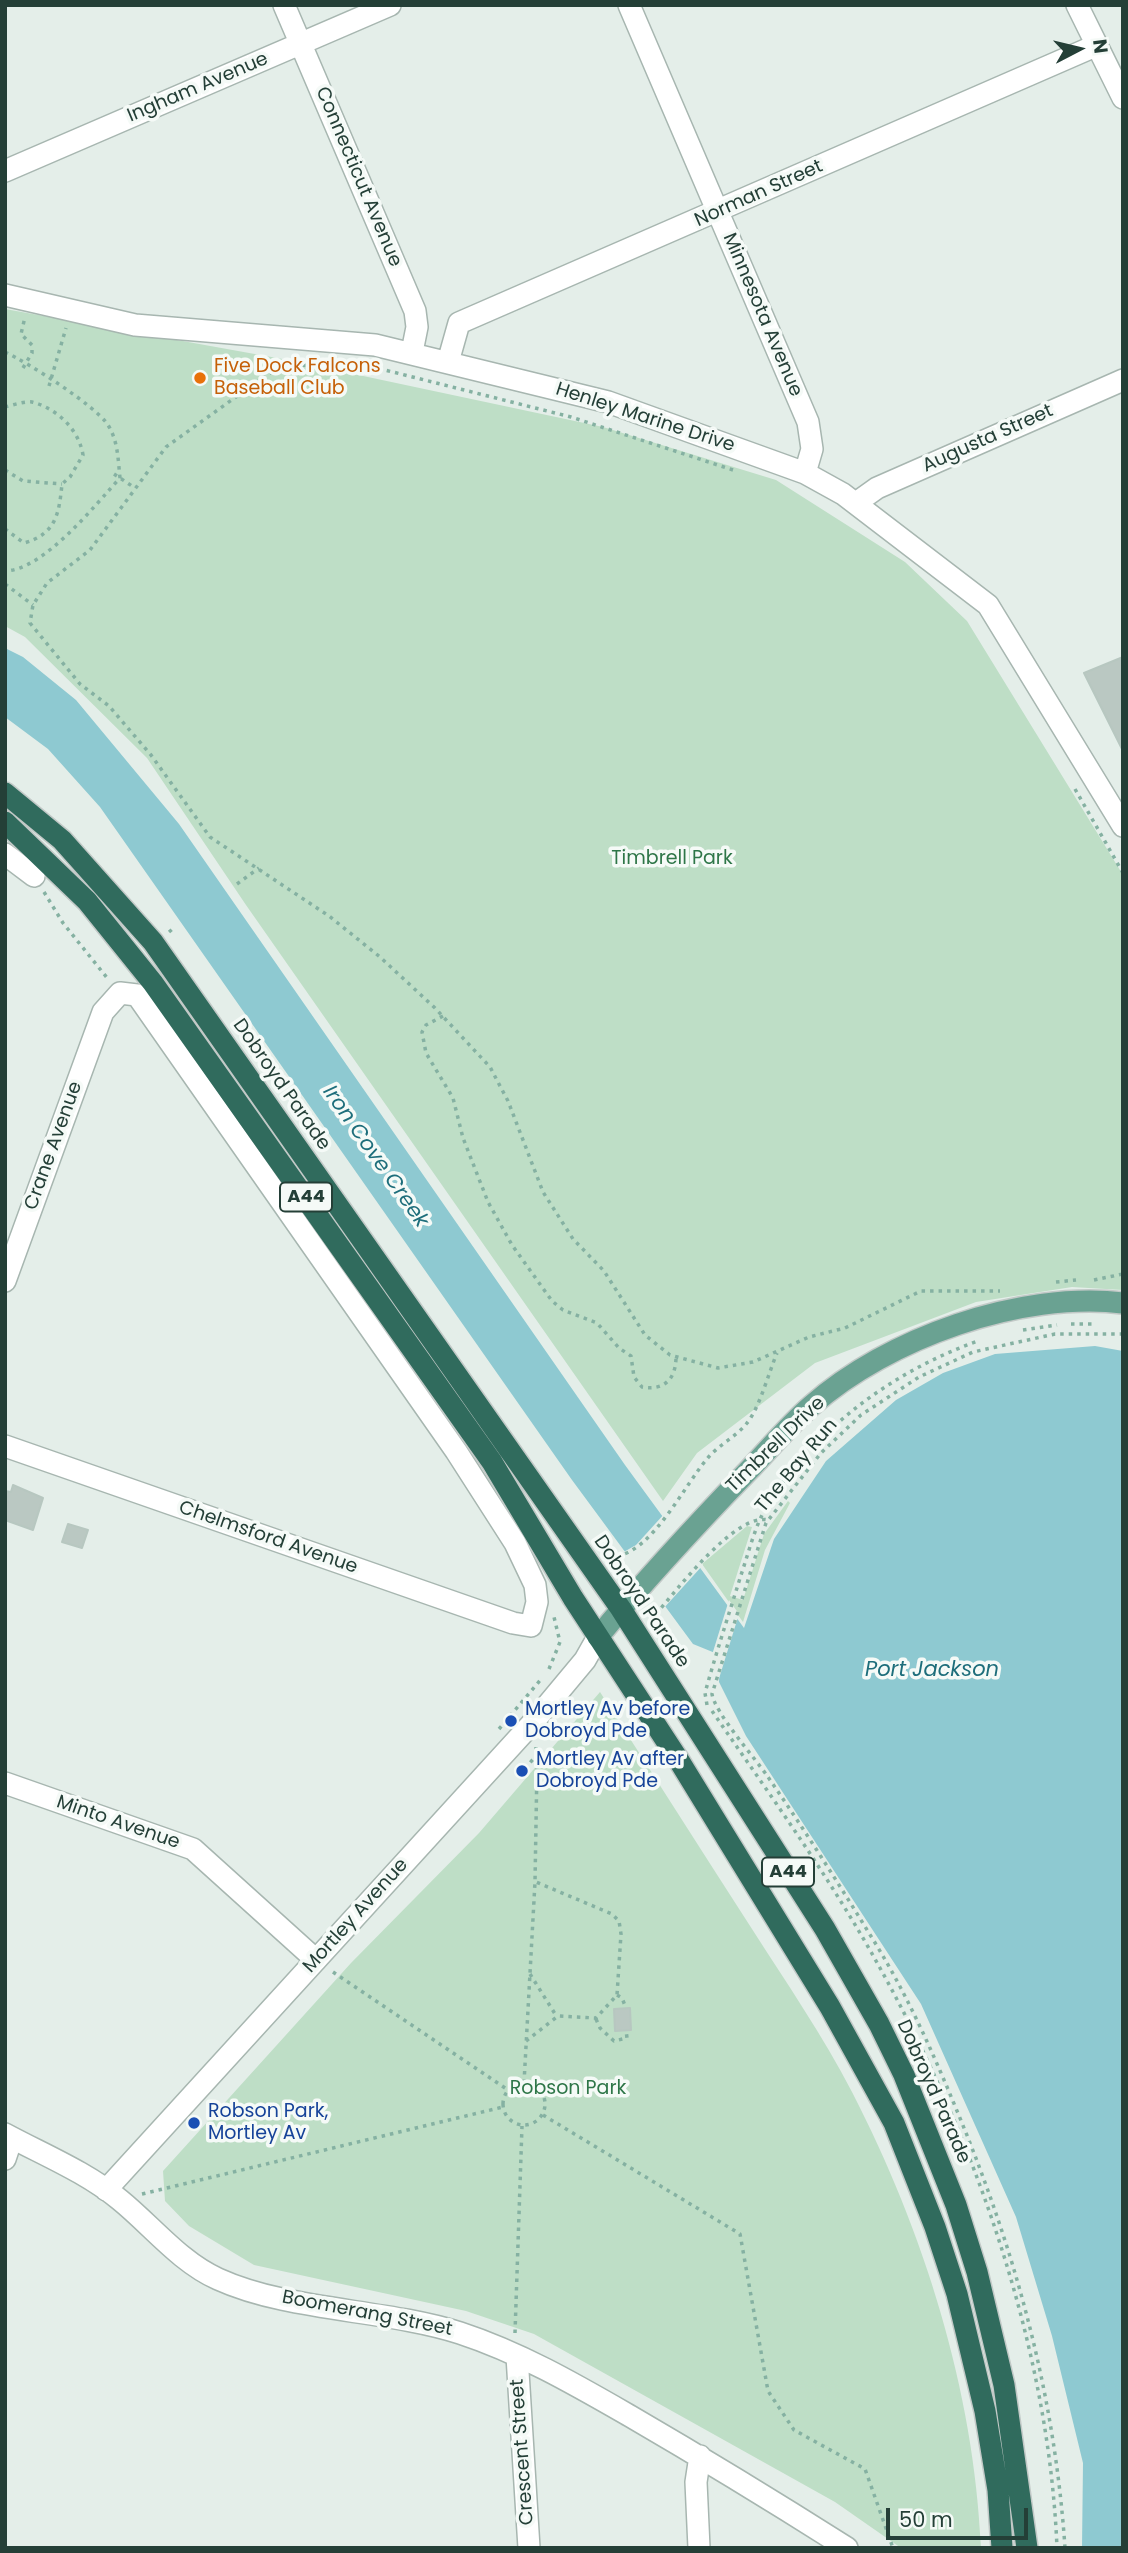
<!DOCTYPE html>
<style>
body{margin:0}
#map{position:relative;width:1128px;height:2553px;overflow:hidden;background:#e4eee9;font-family:Poppins,sans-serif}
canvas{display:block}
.frame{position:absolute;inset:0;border:7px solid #243f37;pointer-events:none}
.north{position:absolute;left:1044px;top:14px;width:70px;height:70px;-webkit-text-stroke:5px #f5faf7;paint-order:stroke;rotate:83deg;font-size:19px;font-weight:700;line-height:28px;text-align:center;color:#243f37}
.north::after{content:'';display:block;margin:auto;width:24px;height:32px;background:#243f37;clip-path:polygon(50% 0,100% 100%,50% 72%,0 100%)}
.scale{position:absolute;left:886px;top:2508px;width:142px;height:32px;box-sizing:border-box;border:4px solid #243f37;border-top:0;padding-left:9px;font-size:21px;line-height:24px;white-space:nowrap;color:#243f37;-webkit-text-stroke:5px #f5faf7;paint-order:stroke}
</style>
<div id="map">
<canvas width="1128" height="2553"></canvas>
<div class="frame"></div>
<div class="north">N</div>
<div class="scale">50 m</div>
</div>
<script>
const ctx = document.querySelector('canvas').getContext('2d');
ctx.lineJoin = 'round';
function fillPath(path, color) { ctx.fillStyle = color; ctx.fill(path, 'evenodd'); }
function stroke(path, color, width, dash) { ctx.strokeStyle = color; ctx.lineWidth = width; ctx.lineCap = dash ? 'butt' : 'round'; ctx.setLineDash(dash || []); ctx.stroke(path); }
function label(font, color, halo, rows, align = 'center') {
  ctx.font = font + ' Poppins,sans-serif'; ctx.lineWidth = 7; ctx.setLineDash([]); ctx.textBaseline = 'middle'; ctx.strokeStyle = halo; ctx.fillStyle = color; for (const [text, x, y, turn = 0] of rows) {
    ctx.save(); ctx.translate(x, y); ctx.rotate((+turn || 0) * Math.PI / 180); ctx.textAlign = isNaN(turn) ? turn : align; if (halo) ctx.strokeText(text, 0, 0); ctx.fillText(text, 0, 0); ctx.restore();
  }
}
fillPath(new Path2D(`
 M5 309 288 360 603 427 776 480 905 562 967 621 1123 875V1290L1072 1287 976 1302 815 1363 697 1453 663 1501 246 905 147 758 25 637 5 626Z
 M788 1501 790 1503 765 1550 743 1622 702 1564 747 1526 752 1527 730 1596 743 1600 764 1534Z
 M600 1692C651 1771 701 1850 752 1929 786 1982 823 2036 852 2092 924 2232 974 2390 981 2548H901L835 2502 534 2334 466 2311 254 2265 189 2226 165 2201 163 2171 351 1963 479 1833Z`), '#bedec6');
fillPath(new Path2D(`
 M5 648 23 657 76 700 179 824 625 1465 744 1628 774 1539 826 1461 896 1400 943 1373 995 1354 1095 1346 1123 1351V2548H1082L1083 2463 1052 2336 1016 2217 921 2004 746 1736 719 1682 720 1655 693 1644 572 1480 100 807 48 749 5 717Z`), '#8ec9d1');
fillPath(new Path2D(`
 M665 1513 703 1565 663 1609 622 1553 636 1545Z
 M729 1600 739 1614 717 1685V1657L712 1655Z`), '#e4eee9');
const building = new Path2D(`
 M1123 657V751L1084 673Z
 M13 1485 43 1498 33 1530 5 1520V1491L11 1492Z
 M68 1524 88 1530 82 1548 62 1542Z
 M630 2008 631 2030 615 2031 614 2009Z`);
fillPath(building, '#bac8c2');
stroke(building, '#b7c7c0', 2);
const minor = new Path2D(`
 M284 5 415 311 417 327 412 352
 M629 5 808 422 812 449 805 473
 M1077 5 1123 98
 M5 171 390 5
 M5 295 135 325 375 345 608 402 805 473 843 494 988 605 1123 826
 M448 362 459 323 1095 46
 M856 503 877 488 1123 380
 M5 854 34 876
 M5 1281 103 1012 120 993 137 995 456 1451 515 1543 535 1585 537 1602 531 1626 513 1623 5 1446
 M5 1783 193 1849 316 1960
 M5 2134C44 2155 86 2172 120 2200 152 2226 180 2262 218 2279 288 2311 385 2309 460 2333 521 2353 576 2385 630 2416 704 2459 776 2503 847 2548
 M5 2159 12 2138
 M106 2190 535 1720 585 1660 598 1637
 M517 2356 529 2548
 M699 2548 696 2482 700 2456`);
const major = new Path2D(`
 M598 1637C646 1579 696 1525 748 1471 769 1449 789 1425 811 1406 888 1338 1020 1291 1123 1303`);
const highway = new Path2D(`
 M5 793 62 840 153 942 621 1609 825 1929 879 2024 904 2075 956 2205 977 2272 1004 2385 1027 2548
 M5 822 87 901 153 983 492 1462 573 1598 678 1759 830 2007 894 2123 935 2227 957 2294 985 2411 998 2490 1002 2548`);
stroke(minor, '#a7b6b0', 24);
stroke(major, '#c2c9c7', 24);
stroke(highway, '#c2c9c7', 24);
stroke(new Path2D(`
 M5 352C27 362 96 406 108 425 118 441 118 459 120 478 95 505 44 570 5 571
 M23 368 32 353V345L21 334 25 317
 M49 386 66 328
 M5 407C13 405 25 401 32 402 58 409 79 430 83 455L70 477 62 484C59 514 56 534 24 543L5 529
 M5 470 23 481 62 484
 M733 470 571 417 373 367 294 365 268 374 166 447 90 550 47 583 33 605 30 623 80 684 109 706 151 755 210 837 329 916 380 957 435 1008 490 1067 508 1101 543 1192 573 1239 604 1271 645 1335 670 1355 718 1368 753 1362 809 1337 845 1328 921 1291H1000
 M114 474 135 488
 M5 584 33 605
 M1075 789 1123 873
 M237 884 259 868
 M44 892 63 923 108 979
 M169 932 175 927
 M443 1016 426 1025 422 1032 426 1053 453 1098 463 1138 488 1202 512 1245 552 1301 563 1310 597 1323 619 1348 631 1356 634 1377 642 1387C664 1391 676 1379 676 1357
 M1094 1280 1123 1274
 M1056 1282 1076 1280
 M1071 1324H1095
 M1023 1330 1057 1325
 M617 1556C653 1550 684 1486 707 1459 718 1445 736 1437 747 1423 759 1409 769 1372 777 1353
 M656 1614C676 1591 736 1512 768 1520
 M549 1669 560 1642 554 1617
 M707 1705 705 1693C716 1653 729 1614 741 1575 750 1549 756 1520 773 1496 822 1424 896 1370 978 1341
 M712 1711C770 1795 831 1879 880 1968 976 2141 1049 2349 1057 2548
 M499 1729 542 1678
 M536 1747 537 1766
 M333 1972 508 2090
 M530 1974 557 2017
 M617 1995 622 1998 626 2008
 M596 2019 600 2028 614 2041 627 2038 626 2030
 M526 2041 558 2016 596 2018 617 1995 621 1934 619 1921 612 1914 536 1882
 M503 2104a21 21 0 1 1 42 0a21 21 0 1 1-42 0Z
 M524 2083 535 1882 537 1766 527 1757
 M543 2115 740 2234 768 2391 794 2430 865 2469 893 2548
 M142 2194 503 2107
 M515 2333 522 2126
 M1065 2548C1055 2399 1018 2260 962 2123 937 2062 911 2002 877 1946 842 1889 806 1832 768 1777 755 1758 715 1713 712 1694L766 1523 821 1453 861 1415 919 1377 973 1352 1055 1334H1123`), '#85b1a2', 3.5, [3.5, 5]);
stroke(minor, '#fff', 21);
stroke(major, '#6aa292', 21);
stroke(highway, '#306b5d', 21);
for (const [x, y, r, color] of [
 [200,378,7,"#e8710a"],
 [511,1721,7,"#1a4fb4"],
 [522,1771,7,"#1a4fb4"],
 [194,2123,7,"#1a4fb4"]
]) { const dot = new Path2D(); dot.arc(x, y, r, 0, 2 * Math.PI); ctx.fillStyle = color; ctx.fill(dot); stroke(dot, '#f5faf7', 2.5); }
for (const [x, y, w] of [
 [306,1197,52],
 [788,1872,52]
]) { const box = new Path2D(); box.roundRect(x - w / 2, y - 14.5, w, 29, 5); ctx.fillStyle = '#f5faf7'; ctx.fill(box); stroke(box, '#243f37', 2); }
label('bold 18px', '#243f37', null, [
 ["A44",306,1197],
 ["A44",788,1872]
]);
label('19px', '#243f37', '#f5faf7', [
 ["Ingham Avenue",198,88,-23],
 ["Connecticut Avenue",358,177,67],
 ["Norman Street",759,194,-24],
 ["Minnesota Avenue",762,315,67],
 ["Henley Marine Drive",645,418,18],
 ["Augusta Street",988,439,-24],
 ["Dobroyd Parade",281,1085,55],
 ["Crane Avenue",54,1146,-70],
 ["Timbrell Drive",776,1445,-44],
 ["The Bay Run",797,1466,-50],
 ["Chelmsford Avenue",268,1538,19],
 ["Dobroyd Parade",641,1602,56],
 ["Minto Avenue",118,1823,19],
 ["Mortley Avenue",356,1916,-48],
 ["Dobroyd Parade",933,2092,66],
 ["Boomerang Street",367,2314,11],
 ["Crescent Street",523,2452,-94]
]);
label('19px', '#c56008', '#f5faf7', [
 ["Five Dock Falcons",214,367],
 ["Baseball Club",214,389]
], 'left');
label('19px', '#2e7648', '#f5faf7', [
 ["Timbrell Park",672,859],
 ["Robson Park",568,2089]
]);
label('19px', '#164399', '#f5faf7', [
 ["Mortley Av before",525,1710],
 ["Dobroyd Pde",525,1732],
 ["Mortley Av after",536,1760],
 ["Dobroyd Pde",536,1782],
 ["Robson Park,",208,2112],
 ["Mortley Av",208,2134]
], 'left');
label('italic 21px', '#1e6e7b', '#f5faf7', [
 ["Iron Cove Creek",375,1157,55],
 ["Port Jackson",932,1671]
]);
</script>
